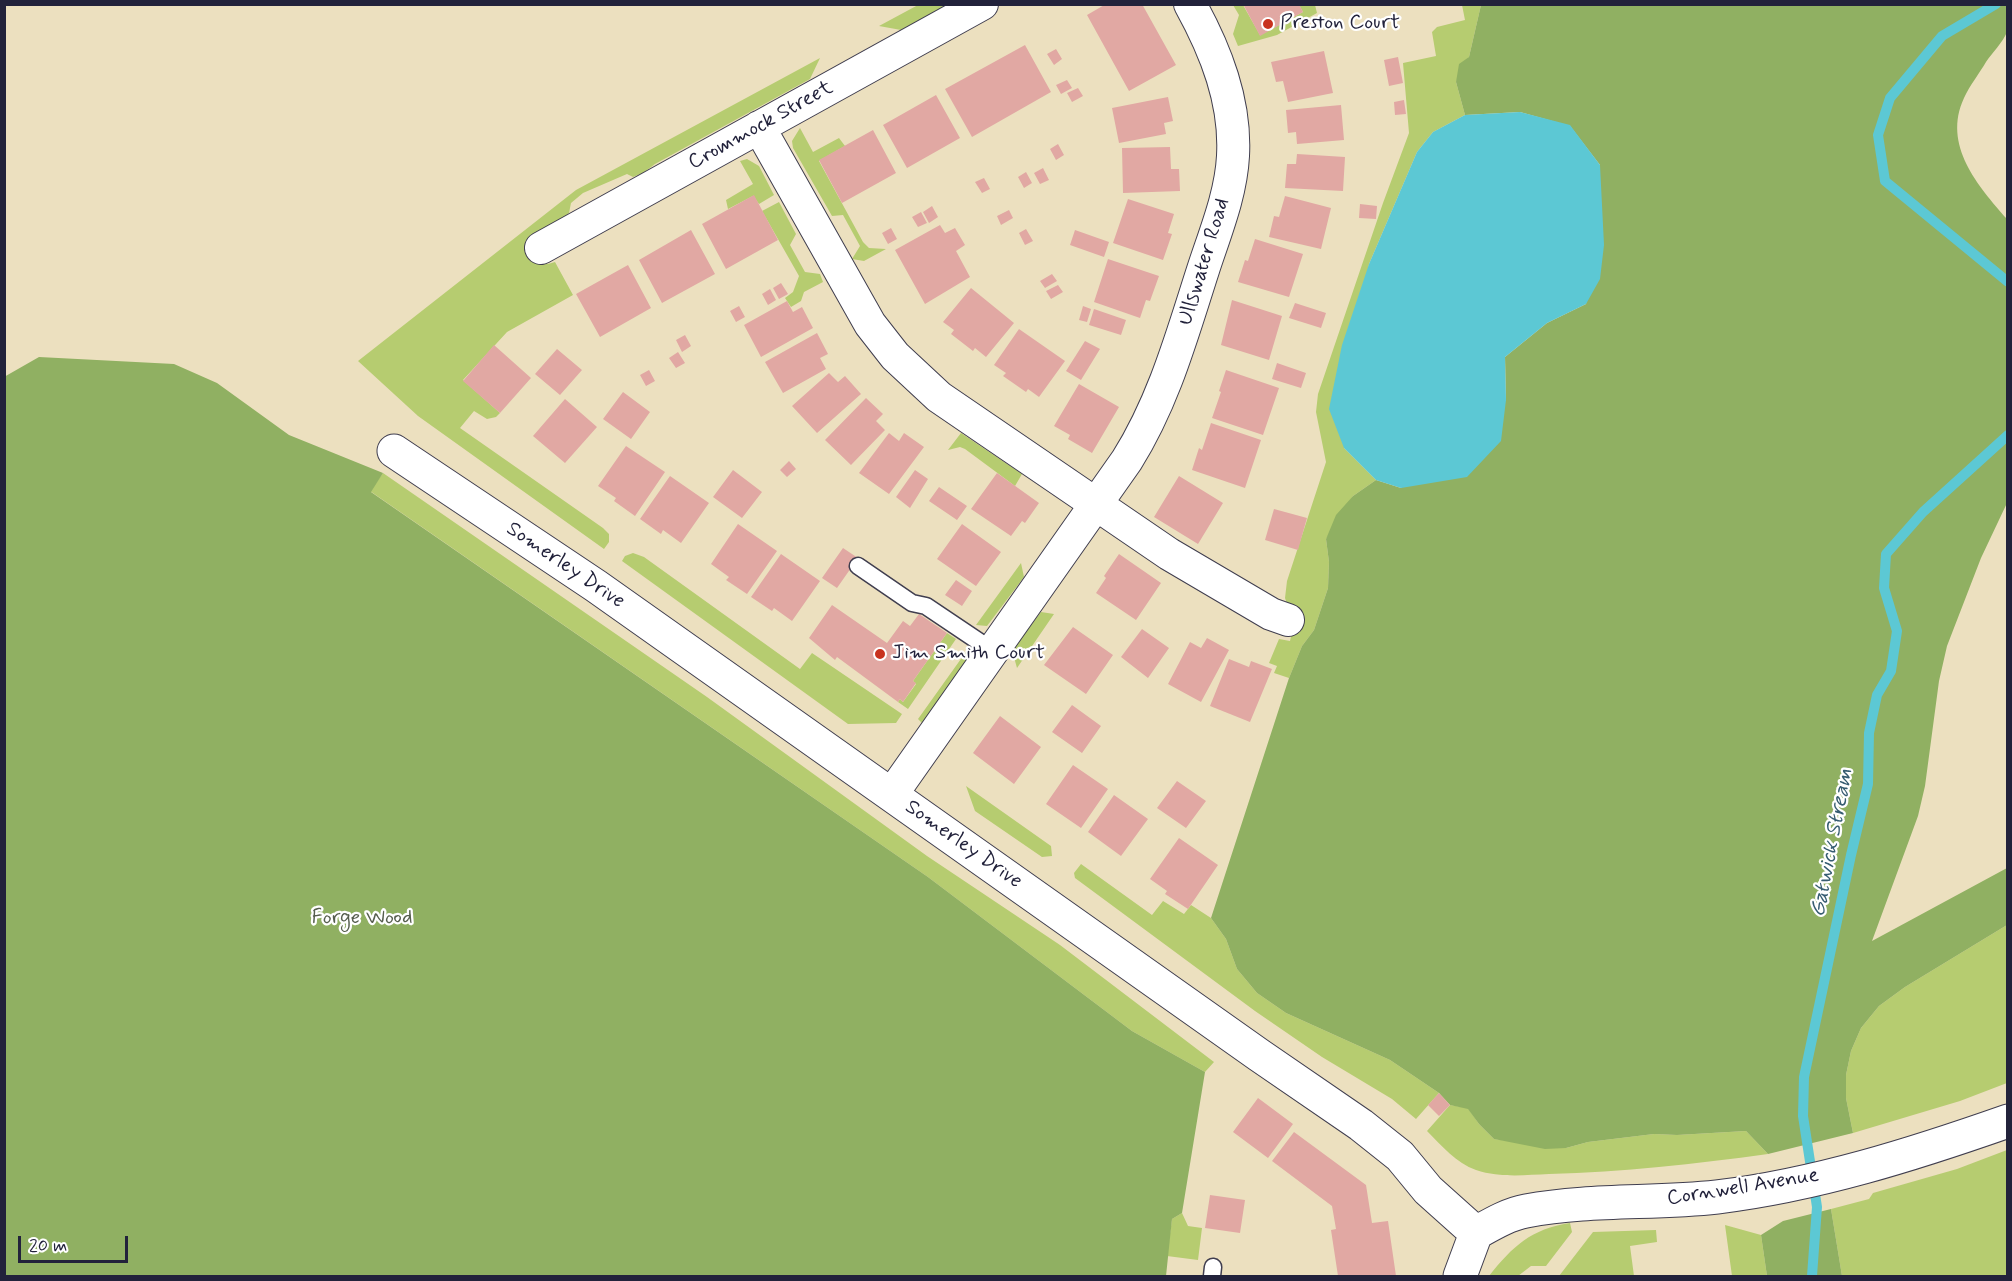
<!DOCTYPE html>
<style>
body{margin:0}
#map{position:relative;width:2012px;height:1281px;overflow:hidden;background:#ece0bf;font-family:Mynerve,sans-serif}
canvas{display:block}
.frame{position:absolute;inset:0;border:6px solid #22223b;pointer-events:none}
.scale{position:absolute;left:18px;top:1236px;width:110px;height:27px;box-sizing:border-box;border:3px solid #22223b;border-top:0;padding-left:8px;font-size:18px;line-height:21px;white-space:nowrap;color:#22223b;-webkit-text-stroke:4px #fff;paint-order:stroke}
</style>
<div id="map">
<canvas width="2012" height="1281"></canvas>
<div class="frame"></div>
<div class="scale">20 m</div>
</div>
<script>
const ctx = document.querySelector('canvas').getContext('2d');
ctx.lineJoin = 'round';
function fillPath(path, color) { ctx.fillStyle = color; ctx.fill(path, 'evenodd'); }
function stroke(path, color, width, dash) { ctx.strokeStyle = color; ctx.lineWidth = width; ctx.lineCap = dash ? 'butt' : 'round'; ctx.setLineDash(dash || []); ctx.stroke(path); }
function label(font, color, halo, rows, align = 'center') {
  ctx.font = font + ' Mynerve,sans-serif'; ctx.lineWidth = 4.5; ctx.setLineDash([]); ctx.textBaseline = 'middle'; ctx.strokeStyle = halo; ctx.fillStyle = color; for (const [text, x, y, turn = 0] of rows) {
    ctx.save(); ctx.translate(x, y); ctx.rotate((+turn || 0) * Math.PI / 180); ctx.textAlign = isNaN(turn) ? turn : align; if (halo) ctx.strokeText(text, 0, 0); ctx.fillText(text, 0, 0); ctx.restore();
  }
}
fillPath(new Path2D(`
 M918 5H947L901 30 879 26Z
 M1233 5H1243L1260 35 1303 12 1299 5H1315L1317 13 1277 35 1238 46 1233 34 1239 15Z
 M1462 5H1481L1469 57 1456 82 1465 115 1433 132 1417 152 1369 264 1344 448 1376 480 1353 496 1326 539 1329 562 1328 588 1314 630 1302 646 1289 678 1274 673 1277 666 1269 663 1279 639 1290 641 1297 610 1287 604 1285 598 1287 581 1326 462 1316 412 1318 394 1383 203 1409 133 1403 63 1436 56 1432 32 1437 27 1465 20Z
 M820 58 810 79 655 164 643 173 633 177 627 174 583 193 571 203 569 213 559 222 541 261 548 264 555 262 573 295 507 332 463 380 500 413 496 417 487 419 474 411 460 428 603 528 609 534V542L604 549 418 416 358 361 576 190Z
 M800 128 813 152 839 138 845 146 819 161 863 242 869 248 886 249 864 261 852 259 860 246 843 215 832 216 793 148 792 141Z
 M747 159 759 166 774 195 759 204 753 196 728 209 726 200 753 184 740 161Z
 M779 202 796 234 790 245 805 272 820 274 823 282 804 292 801 301 791 307 785 298 793 292 799 276 762 211Z
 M961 433 1022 474 1015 486 965 449 960 447 948 450Z
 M383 473 707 697 927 856 1060 945 1214 1062 1205 1072 1132 1031 928 877 370 491Z
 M633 553 644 557 800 669 812 653 902 714 896 723 848 724 622 561 625 556Z
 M1021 563 1024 577 987 626 976 625Z
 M1041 612 1054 614 1017 668 1012 650Z
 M947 633 956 639 908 709 898 702 900 699 903 702 916 684 913 681Z
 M968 649V663L924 725 918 719Z
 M966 786 1051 846 1052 856 1042 857 975 811Z
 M1081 864 1152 915 1163 901 1184 914 1191 905 1211 918 1226 939 1237 969 1257 993 1286 1013 1390 1060 1439 1093 1416 1119 1392 1099 1322 1057 1255 1011 1075 878 1074 873Z
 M2007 925V1083L1960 1101 1853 1133 1846 1098V1075L1851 1051 1861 1028 1879 1006 1905 987Z
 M1450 1105 1468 1108 1479 1124 1494 1139 1566 1148 1588 1142 1654 1134 1677 1135 1746 1131 1768 1154C1695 1164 1623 1172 1549 1174 1525 1175 1500 1178 1476 1170 1456 1163 1442 1146 1427 1131Z
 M2007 1150V1276H1842L1831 1209 1869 1199 1873 1193 1957 1169Z
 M1182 1213 1188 1226 1202 1228 1198 1260 1167 1256 1172 1219Z
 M1570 1223 1572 1232 1546 1266H1531L1518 1276H1489C1513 1246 1531 1229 1570 1223Z
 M1725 1225 1761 1235 1767 1276H1732Z
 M1656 1230 1657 1242 1630 1246 1634 1276H1559L1593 1232Z`), '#b6cc70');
fillPath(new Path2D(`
 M1481 5H2007C2007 12 2010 25 2007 32 2003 42 1992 53 1986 62 1979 74 1970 85 1964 98 1942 145 1978 186 2007 219V503L1981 558 1947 646 1939 681 1925 786 1918 816 1872 941 2007 868V925L1905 987 1879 1006 1861 1028 1851 1051 1846 1075V1098L1853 1133 1768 1154 1746 1131 1677 1135 1654 1134 1588 1142 1566 1148 1545 1149 1494 1139 1479 1124 1468 1109 1450 1105 1439 1093 1390 1060 1286 1013 1257 993 1237 969 1226 939 1211 918 1289 678 1302 646 1314 630 1328 588 1329 562 1326 539 1336 515 1353 496 1376 480 1401 488 1506 400 1505 357 1547 323 1586 304 1600 165 1570 126 1520 112 1465 115 1456 82 1459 64 1469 57Z
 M39 357 174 364 217 383 289 435 383 473 371 492 928 877 1132 1031 1205 1072 1182 1213 1172 1219 1166 1276H5L4 377Z
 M1831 1209 1842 1276H1767L1761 1235 1783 1221Z`), '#90b062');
fillPath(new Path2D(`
 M1520 112 1570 125 1600 165 1604 245 1600 279 1586 304 1547 323 1505 357 1506 400 1501 441 1467 477 1401 488 1376 480 1344 448 1329 409 1342 345 1369 264 1417 152 1433 132 1465 115Z`), '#5cc8d4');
stroke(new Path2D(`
 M1996 4 1942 36 1890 98 1878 135 1885 181 2008 282
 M1812 1276 1817 1207 1803 1116 1804 1077 1851 855 1868 784 1869 733 1877 695 1891 671 1897 631 1884 588 1886 554 1923 512 2008 435`), '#5cc8d4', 10);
fillPath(new Path2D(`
 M1106 4H1142L1176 65 1129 91 1087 15Z
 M1243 4H1299L1303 12 1260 36Z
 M1025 45 1051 92 972 137 945 89Z
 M1056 49 1062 59 1054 65 1047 54Z
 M1324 51 1333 93 1288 102 1283 81 1276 82 1271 62Z
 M1398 57 1403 83 1389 86 1384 60Z
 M1067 80 1072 88 1061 94 1056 85Z
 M1078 88 1083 96 1072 102 1067 93Z
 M936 95 960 138 907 168 883 125Z
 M1168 97 1173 121 1164 123 1166 134 1119 143 1112 108Z
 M1404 100 1406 114 1395 115 1394 102Z
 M1341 105 1344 140 1297 144 1296 132 1288 133 1286 110Z
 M873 130 896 173 842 203 819 160Z
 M1058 144 1064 155 1056 160 1050 149Z
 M1170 147 1171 169H1179L1180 191 1123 193 1122 148Z
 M1297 154 1345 157 1343 191 1285 188 1287 164H1296Z
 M1043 168 1049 180 1040 184 1034 173Z
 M1026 172 1032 183 1024 188 1018 177Z
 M984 178 990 189 982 193 975 182Z
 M754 195 778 240 726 269 702 224Z
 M1285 196 1331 208 1321 249 1269 237 1274 216 1279 217Z
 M1128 199 1174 214 1168 233 1172 234 1163 260 1113 243Z
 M1360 204 1377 206 1376 219 1359 218Z
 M932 206 938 217 929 223 923 212Z
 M1009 210 1013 218 1001 225 997 216Z
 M921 212 927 223 918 227 912 217Z
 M940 225 945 233 955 228 965 245 956 251 970 277 925 304 895 250Z
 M891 228 897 239 888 244 882 233Z
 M1026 229 1033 241 1025 245 1019 233Z
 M691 230 715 274 662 303 639 260Z
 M1075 230 1109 242 1104 257 1070 245Z
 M1255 239 1303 254 1289 297 1238 282 1245 260 1248 261Z
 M1108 259 1159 276 1150 301 1146 300 1140 318 1094 302Z
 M628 265 651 308 600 337 576 294Z
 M1052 274 1057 281 1045 288 1040 281Z
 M781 283 788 294 779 299 773 288Z
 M1058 285 1063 292 1051 299 1046 291Z
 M971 288 1014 323 986 357 975 348 973 351 951 334 954 330 943 322Z
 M770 289 776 300 768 305 762 294Z
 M1232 300 1282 316 1269 360 1221 345Z
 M787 301 793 312 802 307 813 328 761 357 744 325Z
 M1295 303 1326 313 1321 328 1289 318Z
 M739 306 745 317 736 322 730 311Z
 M1083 306 1091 309 1087 322 1079 320Z
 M1094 309 1126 320 1121 335 1089 325Z
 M1019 329 1065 361 1039 397 1028 389 1026 392 1003 376 1006 373 994 365Z
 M817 333 828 354 820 358 826 369 783 393 765 362Z
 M685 335 691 346 682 352 676 340Z
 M1085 341 1100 349 1081 380 1066 371Z
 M494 345 531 378 500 413 463 381Z
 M557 349 582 370 560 395 535 374Z
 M678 352 685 363 676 368 669 358Z
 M1277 363 1306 373 1301 388 1272 379Z
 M649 370 655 381 646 386 640 375Z
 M1226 370 1279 388 1263 435 1212 418 1221 392 1219 391Z
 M829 373 838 382 845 376 861 394 817 433 792 406Z
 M1079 384 1119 407 1092 453 1068 439 1070 435 1054 426Z
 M623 392 650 412 631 439 603 419Z
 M866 398 883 414 876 421 885 430 851 465 825 440Z
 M565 399 597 427 565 463 533 436Z
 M1211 423 1261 440 1245 488 1192 470 1199 448 1202 450Z
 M889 433 899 441 904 433 924 447 889 494 859 473Z
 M626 446 665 472 635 516 614 501 616 498 598 486Z
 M789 461 796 469 787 477 780 470Z
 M733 470 762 492 742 518 713 497Z
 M915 470 928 479 910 508 896 497Z
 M997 473 1039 503 1025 523 1022 521 1011 536 971 509Z
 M670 476 709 503 681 543 663 530 661 534 640 519Z
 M1179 476 1223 503 1198 544 1154 517Z
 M939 487 967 506 957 520 929 501Z
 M1274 509 1307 518 1298 550 1265 540Z
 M738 524 777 551 747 594 726 580 729 577 711 564Z
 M962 524 1001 552 976 586 937 559Z
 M843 548 858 558 837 588 822 578Z
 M781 554 820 581 792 621 774 608 772 611 751 597Z
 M1119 554 1161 583 1136 620 1096 593 1106 578 1104 576Z
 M956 580 972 591 962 606 945 595Z
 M832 605 887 643 903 621 910 626 919 614 947 633 913 681 916 683 903 702 900 699 898 702 837 657 835 660 809 638Z
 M1073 627 1113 655 1086 694 1044 665Z
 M1142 629 1169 648 1148 678 1121 657Z
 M1207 638 1229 650 1201 702 1168 684 1190 642 1201 648Z
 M1229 659 1249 667 1251 661 1272 669 1250 722 1210 706Z
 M1072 705 1101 726 1082 753 1052 732Z
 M1000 716 1041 747 1014 784 973 753Z
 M1073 765 1108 789 1081 828 1046 804Z
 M1177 781 1206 801 1186 828 1157 808Z
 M1114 795 1148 819 1121 856 1088 832Z
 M1179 838 1218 865 1188 909 1165 894 1167 891 1150 879Z
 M1439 1093 1450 1105 1439 1116 1428 1105Z
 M1258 1098 1293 1124 1268 1158 1233 1132Z
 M1294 1132 1366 1185 1372 1223 1388 1221 1396 1276H1338L1331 1230 1336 1229 1332 1206 1272 1161Z
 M1210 1195 1245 1200 1240 1233 1205 1228Z`), '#e1a8a3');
const lane = new Path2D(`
 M858 566 912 603 926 606 993 651
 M1212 1276 1213 1267`);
const street = new Path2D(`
 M759 127 870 324 895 356 939 397 1169 554 1271 614 1288 620
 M541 248 982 4
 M892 794 1127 460C1164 401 1182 335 1203 270 1215 233 1231 195 1233 156 1236 102 1216 51 1190 4`);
const secondary = new Path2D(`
 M394 451 596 586 1259 1055 1361 1125 1400 1156 1428 1190 1476 1233
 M1476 1233C1492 1224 1509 1214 1526 1211 1589 1199 1654 1204 1717 1197 1816 1185 1914 1154 2008 1121
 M1460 1276 1476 1233`);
stroke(lane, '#403e4f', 19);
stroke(street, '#403e4f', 34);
stroke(secondary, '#403e4f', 35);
stroke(lane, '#fff', 16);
stroke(street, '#fff', 32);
stroke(secondary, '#fff', 33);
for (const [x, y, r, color] of [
 [1268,24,6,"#c8321e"],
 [880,654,6,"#c8321e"]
]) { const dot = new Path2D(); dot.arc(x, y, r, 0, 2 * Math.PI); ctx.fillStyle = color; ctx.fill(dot); stroke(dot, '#fff', 2); }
label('21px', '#22223b', '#fff', [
 ["Preston Court",1280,24],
 ["Jim Smith Court",892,654]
], 'left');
label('21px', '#22223b', '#fff', [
 ["Crommock Street",761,126,-29],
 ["Ullswater Road",1205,262,-73],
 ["Somerley Drive",565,566,34],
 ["Somerley Drive",963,845,35],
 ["Cornwell Avenue",1743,1188,-9]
]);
label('21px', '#565e4e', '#fff', [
 ["Forge Wood",362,919]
]);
label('italic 22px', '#365c71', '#fff', [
 ["Gatwick Stream",1833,843,-79]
]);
</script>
